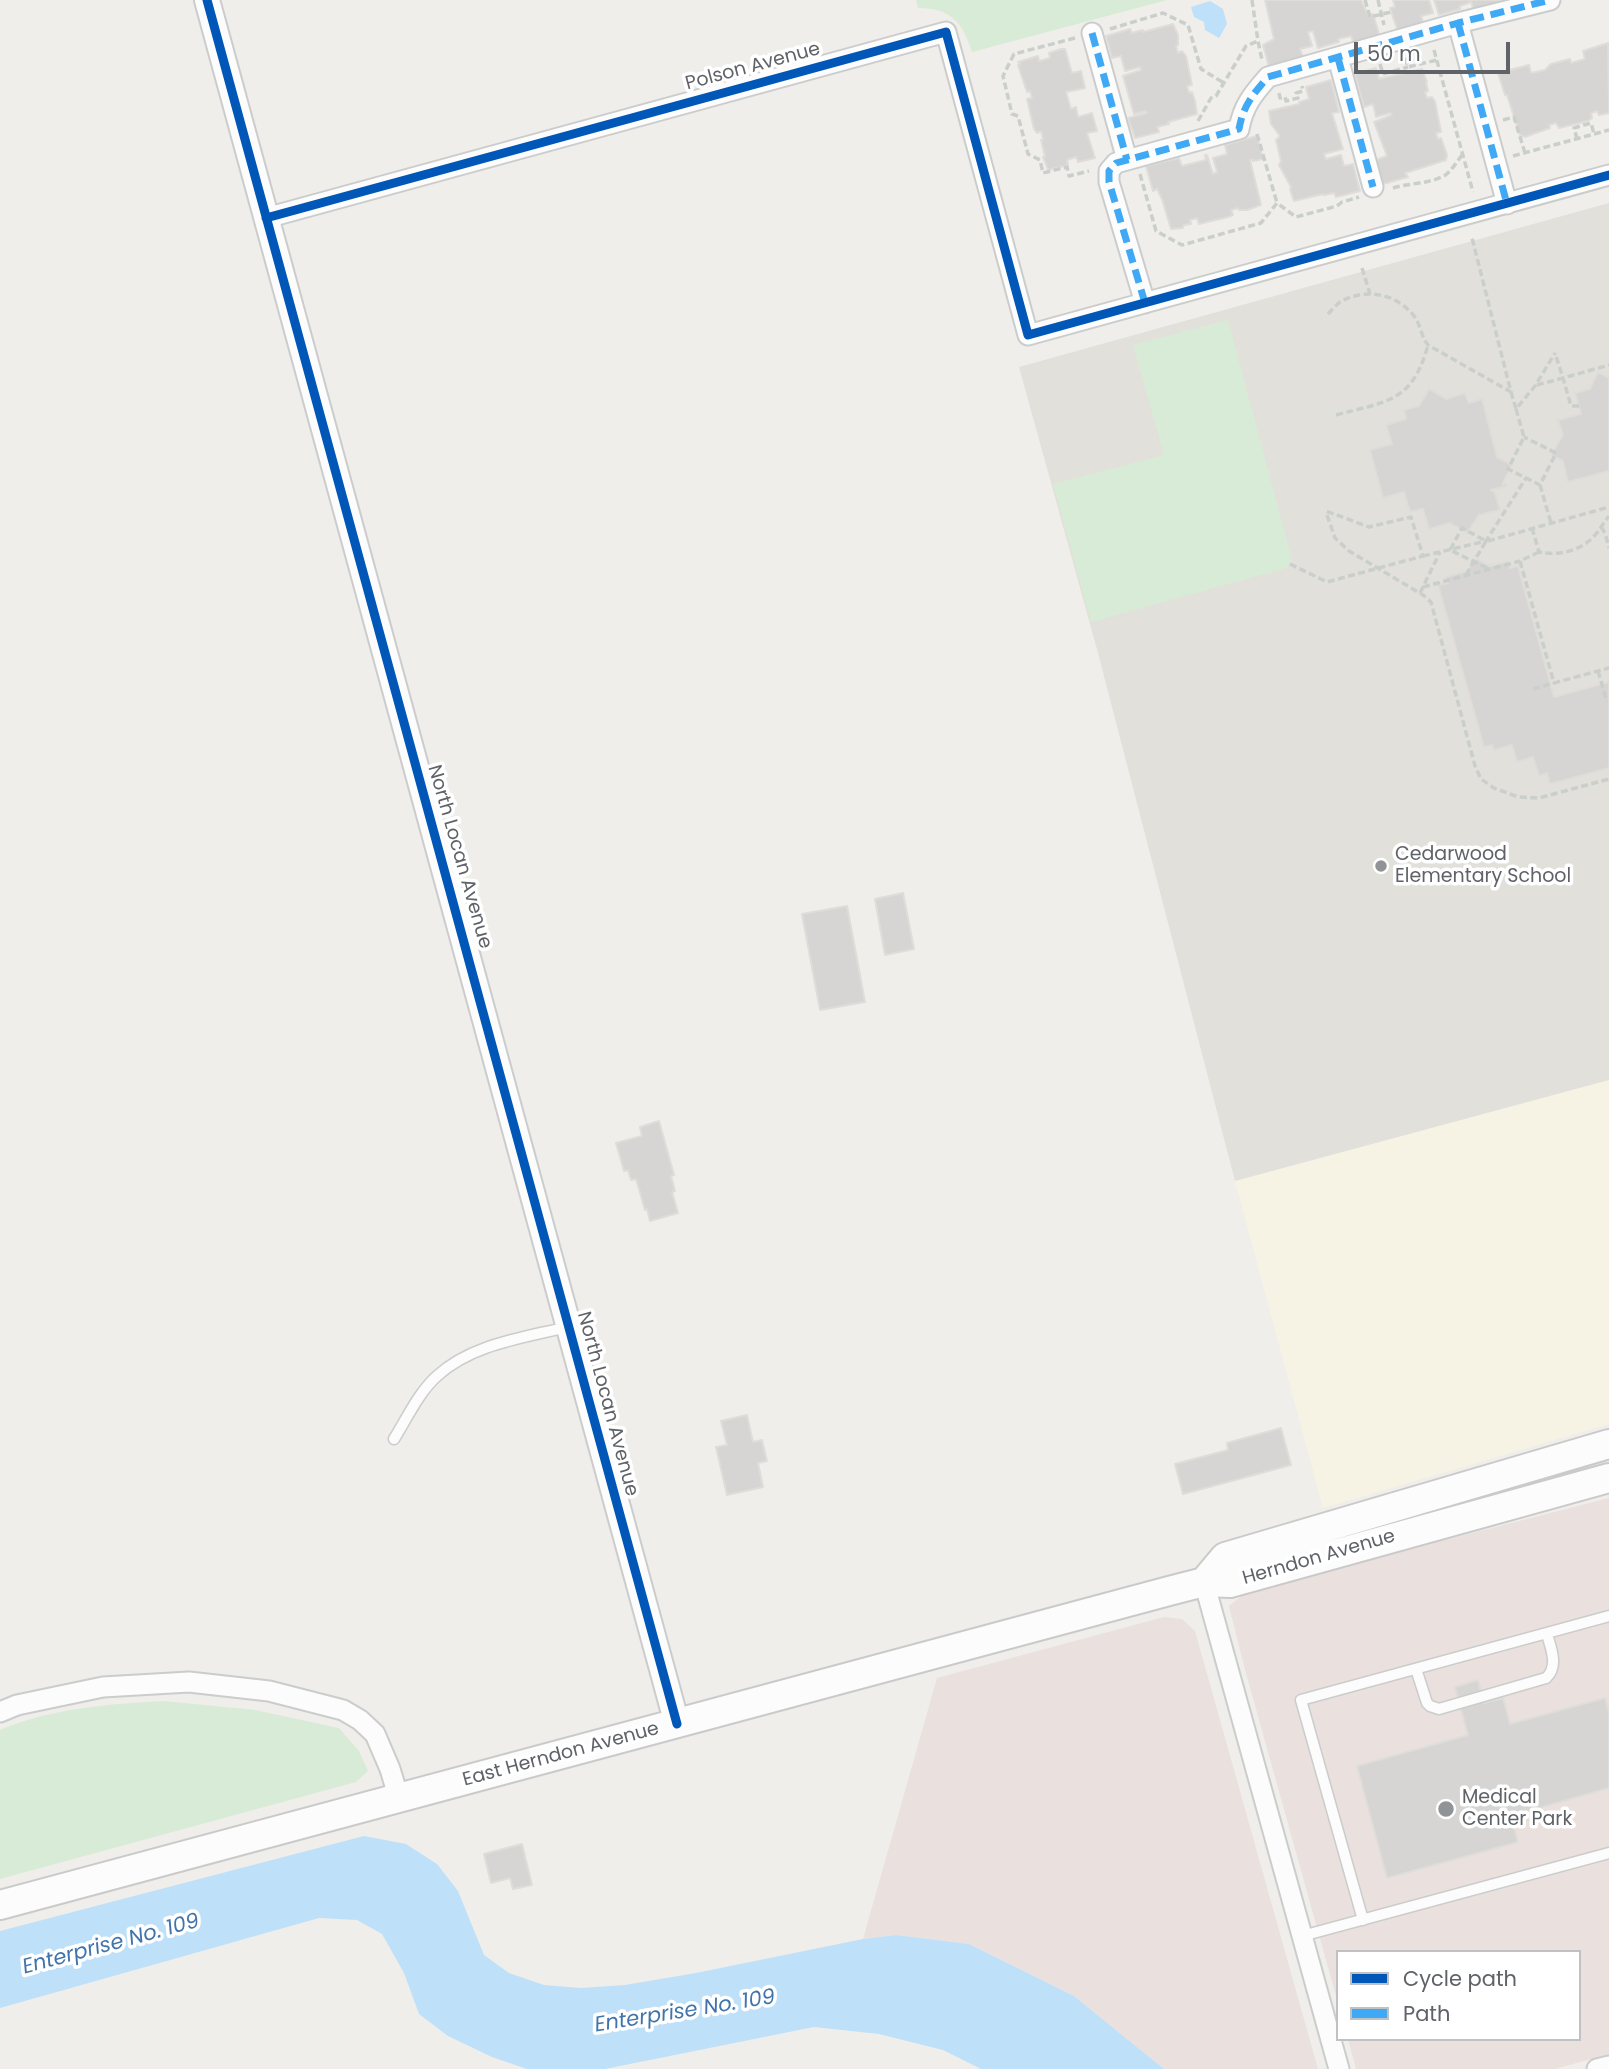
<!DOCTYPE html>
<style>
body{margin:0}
#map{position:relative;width:1609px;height:2069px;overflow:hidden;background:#efeeea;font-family:Poppins,sans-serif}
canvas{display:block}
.legend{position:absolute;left:1336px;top:1950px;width:245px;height:91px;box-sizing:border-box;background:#fff;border:2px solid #bfc1c3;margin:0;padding:9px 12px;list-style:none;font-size:21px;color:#5f6368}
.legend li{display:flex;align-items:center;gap:14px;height:35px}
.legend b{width:35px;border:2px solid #bfc1c3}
.scale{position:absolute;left:1354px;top:42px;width:156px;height:32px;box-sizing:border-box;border:4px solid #5f6368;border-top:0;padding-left:9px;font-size:21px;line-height:24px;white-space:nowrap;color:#5f6368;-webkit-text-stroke:5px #fff;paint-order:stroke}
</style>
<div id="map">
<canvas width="1609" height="2069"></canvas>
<ul class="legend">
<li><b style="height:9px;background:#0057b8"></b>Cycle path</li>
<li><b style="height:9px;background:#3fa9f5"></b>Path</li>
</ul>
<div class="scale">50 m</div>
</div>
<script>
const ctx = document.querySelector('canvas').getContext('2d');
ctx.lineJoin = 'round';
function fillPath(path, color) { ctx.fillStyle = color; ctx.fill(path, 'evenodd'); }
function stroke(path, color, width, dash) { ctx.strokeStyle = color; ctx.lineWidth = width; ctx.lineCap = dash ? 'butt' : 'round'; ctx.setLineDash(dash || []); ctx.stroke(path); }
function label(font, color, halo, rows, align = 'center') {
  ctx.font = font + ' Poppins,sans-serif'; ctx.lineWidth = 7; ctx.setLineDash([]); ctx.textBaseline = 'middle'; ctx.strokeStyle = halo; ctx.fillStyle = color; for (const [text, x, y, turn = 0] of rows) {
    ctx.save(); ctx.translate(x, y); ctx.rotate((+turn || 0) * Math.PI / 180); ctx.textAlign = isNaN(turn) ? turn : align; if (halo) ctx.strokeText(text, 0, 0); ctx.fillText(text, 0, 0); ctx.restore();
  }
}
fillPath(new Path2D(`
 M1609 1080V1424L1323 1508 1235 1181Z`), '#f7f3e4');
fillPath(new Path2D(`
 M1609 203V1080L1235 1181 1098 653 1019 367Z`), '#e2e0da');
fillPath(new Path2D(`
 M1609 1498V2054L1555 2069H1356L1348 2039H1579V1952H1338V2003L1244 1666 1229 1606 1249 1590Z
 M1164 1617 1182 1619 1195 1631 1318 2069H1164L1074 1996 969 1944 896 1935 863 1939 937 1678Z`), '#eae0de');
fillPath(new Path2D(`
 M916 0H1167L972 52C963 23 951 8 918 8Z
 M1228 320 1292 560 1286 568 1091 622 1053 484 1164 455 1133 345Z
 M164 1701 255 1710 339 1728 359 1751 368 1771 356 1782 0 1879V1730C52 1708 109 1704 164 1701Z`), '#d8ebd6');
fillPath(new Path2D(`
 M1210 1 1223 9 1227 24 1219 38 1205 30 1204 22 1194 17 1191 7Z
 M364 1836 406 1844 437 1864 458 1891 484 1955 509 1973 544 1985 581 1988 625 1985 696 1973 863 1939 896 1935 969 1944 1074 1996 1164 2069H981L943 2050 879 2034 814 2027 605 2069H527L492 2057 448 2036 419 2014 404 1973 382 1934 357 1920 319 1918 0 2008V1931Z`), '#bfe0f9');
const building = new Path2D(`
 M1265 0H1361L1368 15 1373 14 1380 37 1354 44 1351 36 1338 39 1339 42 1318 48 1313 31 1308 32 1312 46 1300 49 1303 57 1269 67 1263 45 1274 39Z
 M1393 0H1429L1433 13 1421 16 1424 25 1398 32 1390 8 1395 7Z
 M1434 0H1499L1500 4 1474 11 1471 2 1460 6V9L1439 15Z
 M1173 24 1178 35V45L1176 46 1178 53 1182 51 1186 56 1192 85 1187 86 1189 93 1192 92 1195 101 1197 114 1168 122 1169 124 1157 127 1159 132 1135 138 1128 118 1147 113 1146 111 1134 114 1123 76 1141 70 1140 67 1125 71 1121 56 1112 58 1106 36 1130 29 1132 33 1143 30V32Z
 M1608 43 1609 113 1599 115 1597 111 1591 113 1592 118 1588 121 1559 128 1556 123 1549 125 1550 128 1533 134 1525 137 1520 135 1507 95H1505L1498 73 1529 65 1531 73 1545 70 1551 64 1566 60 1570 59 1571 63 1585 59 1583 51Z
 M1061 49H1065L1072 73 1081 71 1085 88 1066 92 1071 109 1076 107 1078 117 1092 113 1097 131 1087 133 1095 158 1078 162 1076 157 1067 160 1068 165 1048 170 1043 157 1045 156 1041 140 1043 139 1041 131 1037 133 1034 129 1027 99 1032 98 1030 91 1027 92 1018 65 1020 64 1018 62 1038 56 1039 61 1050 58 1049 53Z
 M1376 68 1379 79 1422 69 1427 82 1426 83 1428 91 1425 92 1427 98 1432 97 1435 101 1441 132 1436 133 1438 139 1441 138 1447 155 1446 160 1405 173 1408 177 1383 184 1376 160 1387 156 1374 122 1392 115 1390 113 1376 117 1373 104 1364 107 1355 74Z
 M1331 80 1339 112 1332 113 1343 149 1324 154 1326 159 1341 155 1344 166 1353 164 1360 191 1336 197 1334 193 1324 195 1323 194 1294 201 1290 190 1291 187 1279 165 1281 161 1276 140 1280 136 1271 124 1269 111 1299 104V102L1309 99 1306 87Z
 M1257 136 1263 159 1253 161 1252 159 1250 160 1261 205 1247 210H1239L1238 208 1231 210 1233 215 1228 217 1199 224 1197 218 1190 220 1191 224 1184 225 1183 228 1171 229 1162 199 1157 189 1153 191 1146 166 1179 158 1182 166 1206 160 1205 155H1207L1213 174 1217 172 1213 158 1227 154 1225 145Z
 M1598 372 1609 378V471L1568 482 1563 461 1551 455 1563 435 1558 420 1581 414 1575 393 1590 389Z
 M1429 389 1446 399 1465 393 1469 403 1482 399 1497 457 1512 465 1502 485 1505 483 1507 486 1491 490 1495 493 1500 510 1479 515 1467 533 1450 523 1429 529 1423 509 1410 512 1404 492 1383 498 1370 450 1392 444 1386 425 1406 419 1404 410 1419 406Z
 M1475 558 1490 566 1508 561 1510 568 1518 566 1554 697 1609 682V768L1550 784 1547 773 1539 776 1533 757 1517 762 1512 745 1494 750 1492 745 1484 747 1438 585 1448 583 1445 577 1467 571Z
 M903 893 914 949 885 955 875 899Z
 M847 906 865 1002 820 1010 802 914Z
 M659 1121 674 1175 671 1176 675 1191 672 1192 678 1213 650 1221 647 1209 645 1210 636 1179 631 1180 628 1170 624 1171 616 1143 642 1136 640 1127Z
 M747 1415 753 1442 762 1440 767 1461 758 1463 763 1487 727 1495 716 1447 727 1445 721 1421Z
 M1281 1428 1291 1465 1183 1494 1175 1464 1228 1450 1227 1443Z
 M1478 1680 1484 1703 1503 1698 1510 1724 1605 1698 1609 1711V1788L1532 1810 1535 1818 1513 1824 1518 1842 1387 1878 1357 1766 1468 1735 1455 1687Z
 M522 1844 532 1885 513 1889 510 1878 491 1883 484 1854Z`);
fillPath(building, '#d6d5d3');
stroke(building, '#deddd9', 2);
const service = new Path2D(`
 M394 1439C407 1418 419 1392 437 1376 472 1344 523 1338 567 1327
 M1416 1669 1427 1703 1430 1706 1439 1709 1546 1678C1559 1666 1551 1649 1547 1634
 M1363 1920 1301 1700 1609 1616
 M1302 1936 1609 1853`);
const minor = new Path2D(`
 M1458 23 1507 204
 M1092 33 1127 160
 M1338 58 1373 187
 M266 218 946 32 1028 335 1609 175
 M1145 303 1109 182V171L1116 163 1239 129C1243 106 1253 94 1268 77L1458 23 1550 0
 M1204 1582 1339 2069
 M0 1712 17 1705 103 1687 189 1682 269 1691 343 1710 360 1720 375 1734 390 1769 399 1799
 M1597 2069 1609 2066`);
const tertiary = new Path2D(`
 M207 0 677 1724`);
const secondary = new Path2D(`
 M1204 1582 1225 1557 1609 1444
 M0 1905 1169 1591 1204 1582 1230 1583 1609 1478`);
stroke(service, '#cbcccc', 13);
stroke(minor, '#cbcccc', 23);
stroke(tertiary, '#cbcccc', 28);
stroke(secondary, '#cacacb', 32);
stroke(new Path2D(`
 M1252 0 1258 41 1262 60
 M1365 0 1370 17 1391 12
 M1378 0 1384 25
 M1110 29 1163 13 1188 25 1201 69 1224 83
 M1075 38 1014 54 1003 76 1012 114 1018 116 1028 154 1040 160 1043 173 1067 167 1069 176 1089 171
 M1434 50 1473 192
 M1405 58 1408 67 1437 60
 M1380 64 1383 74 1408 67
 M1279 93 1280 98 1285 97 1286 101 1298 98 1296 93 1303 91 1302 86
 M1503 120 1514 117 1525 153
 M1198 121 1211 98 1216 96 1246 46 1258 41
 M1257 134 1277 203
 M1577 139 1574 128 1591 123 1594 134
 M1513 156 1609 130
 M1140 174 1156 231 1182 245 1261 223 1277 203 1296 217 1337 206 1342 202 1359 197
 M1393 188C1409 183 1428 184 1444 176 1451 172 1457 161 1463 154
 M1362 268 1370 294
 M1328 314C1332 310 1336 305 1340 302 1365 287 1397 294 1414 316 1421 325 1421 337 1428 345L1511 392 1472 238
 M1537 385 1563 378 1555 353
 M1511 392 1516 409 1535 386 1555 353
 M1579 406H1571L1563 378 1609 365
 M1516 409 1524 437 1508 469 1540 485 1556 453 1524 437
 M1336 415C1387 401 1412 403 1428 345
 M1540 485 1551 523
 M1327 515 1335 538 1349 551 1423 595 1431 602 1475 766 1481 779 1494 788 1518 797 1539 798 1609 779
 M1601 527 1605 533 1609 548
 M1532 528 1539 552C1559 556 1582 551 1596 534 1601 528 1604 522 1609 516
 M1488 541 1609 507
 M1539 552 1520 561 1554 683 1609 668
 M1423 556 1486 541 1526 478
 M1290 564 1327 582 1423 556 1411 517 1369 527 1326 511
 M1466 575 1486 541 1462 528 1450 550 1489 569
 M1423 587 1520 561
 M1420 593 1440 552
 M1598 671 1607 702
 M1533 689 1554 683`), '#cacfcc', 3.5, [7, 3.5]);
stroke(service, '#fdfcfc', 10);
stroke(minor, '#fdfcfc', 19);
stroke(tertiary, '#fdfcfc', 24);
stroke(secondary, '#fdfcfc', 28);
stroke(new Path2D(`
 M1458 23 1507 204
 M1092 33 1127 160
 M1338 58 1373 187
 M1145 303 1109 182V171L1116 163 1239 129C1243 106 1253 94 1268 77L1458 23 1550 0`), '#3fa9f5', 7, [14, 7]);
stroke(new Path2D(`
 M207 0 677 1724
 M266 218 946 32 1028 335 1609 175`), '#0057b8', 9);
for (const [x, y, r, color] of [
 [1381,866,7,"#919496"],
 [1446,1809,9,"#919496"]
]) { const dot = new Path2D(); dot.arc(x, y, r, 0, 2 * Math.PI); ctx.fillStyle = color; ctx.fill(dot); stroke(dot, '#fff', 2.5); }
label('19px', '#5f6368', '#fff', [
 ["Polson Avenue",753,67,-15],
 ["North Locan Avenue",459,857,74],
 ["North Locan Avenue",607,1404,75],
 ["Herndon Avenue",1319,1558,-16],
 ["East Herndon Avenue",561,1755,-15]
]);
label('19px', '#5f6368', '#fff', [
 ["Cedarwood",1395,855],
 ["Elementary School",1395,877],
 ["Medical",1462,1798],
 ["Center Park",1462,1820]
], 'left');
label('italic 21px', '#4174aa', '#fff', [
 ["Enterprise No. 109",111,1945,-15],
 ["Enterprise No. 109",685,2012,-9]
]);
</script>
